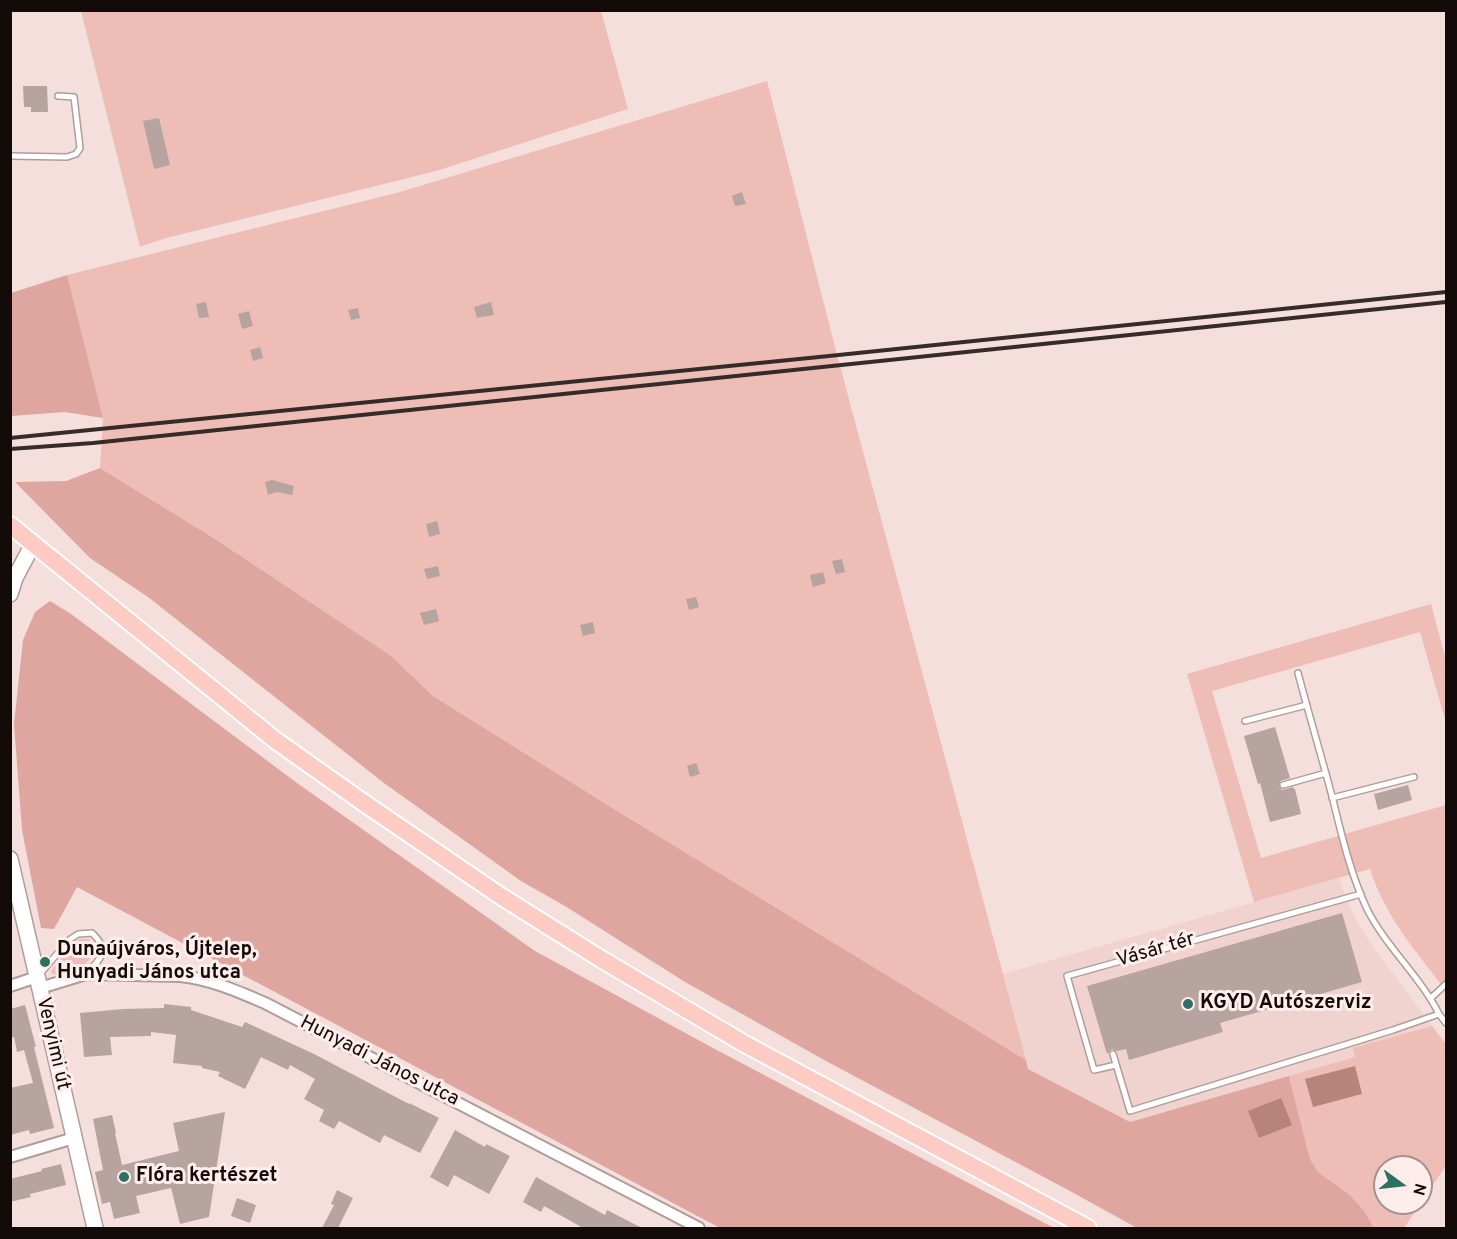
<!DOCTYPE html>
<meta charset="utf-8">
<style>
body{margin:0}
#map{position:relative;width:1457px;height:1239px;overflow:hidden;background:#f4dfdc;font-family:Overpass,sans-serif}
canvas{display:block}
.frame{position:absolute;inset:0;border:12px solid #120b0a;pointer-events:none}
.north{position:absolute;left:1373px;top:1155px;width:60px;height:60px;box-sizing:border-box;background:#feedeb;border:2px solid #a09391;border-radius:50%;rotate:105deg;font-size:16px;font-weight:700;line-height:24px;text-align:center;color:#120b0a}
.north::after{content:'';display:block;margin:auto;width:21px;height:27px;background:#2c7163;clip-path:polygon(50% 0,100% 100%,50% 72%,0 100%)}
</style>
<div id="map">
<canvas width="1457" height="1239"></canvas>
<div class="frame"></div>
<div class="north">N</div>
</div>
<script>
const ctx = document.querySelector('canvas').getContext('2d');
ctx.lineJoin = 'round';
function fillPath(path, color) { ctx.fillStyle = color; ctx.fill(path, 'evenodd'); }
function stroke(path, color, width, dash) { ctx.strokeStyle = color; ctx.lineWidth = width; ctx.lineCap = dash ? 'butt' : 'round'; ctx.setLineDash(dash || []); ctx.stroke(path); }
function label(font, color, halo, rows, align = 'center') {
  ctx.font = font + ' Overpass,sans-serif'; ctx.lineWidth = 6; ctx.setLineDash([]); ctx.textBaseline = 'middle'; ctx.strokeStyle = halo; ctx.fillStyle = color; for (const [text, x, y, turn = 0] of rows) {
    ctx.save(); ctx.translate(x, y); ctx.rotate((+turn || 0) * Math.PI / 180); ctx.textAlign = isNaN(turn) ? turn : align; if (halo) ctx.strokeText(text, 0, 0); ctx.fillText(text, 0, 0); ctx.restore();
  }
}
fillPath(new Path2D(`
 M1339 878 1345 896 1356 919 1369 941 1432 1026 1354 1048 1356 1057 1130 1122 1028 1069 1003 974Z`), '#f0d2ce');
fillPath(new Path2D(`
 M81 11H601L628 109 436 171 166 238 140 247Z
 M767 81 835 347 1026 1060 614 809 433 696 390 655 212 537 100 468 103 418 67 275 400 192Z
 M1431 604 1446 660V723L1420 632 1212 691 1261 858 1446 805V991C1417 952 1385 917 1370 869L1254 902 1187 674Z
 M79 939H89C104 954 76 975 61 976 57 976 54 974 51 973V971L74 943Z
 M1432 1026 1446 1044V1166L1404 1228H1374L1365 1212 1350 1195 1318 1172 1310 1159 1289 1076 1355 1057 1353 1048ZM1385 1167H1421V1203H1385Z`), '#eebdb5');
fillPath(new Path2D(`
 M67 275 103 418 65 412 11 416V293Z
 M100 468 212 537 390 655 433 696 614 809 1026 1060 1028 1069 1130 1122 1289 1076 1310 1159 1318 1172 1350 1195 1365 1212 1374 1228H1137L1070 1191 826 1061 685 982 565 906 521 881 384 783 148 597 90 558 15 482 66 481Z
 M50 601 71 614 297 783 535 951 713 1048 1054 1228H720L77 887 54 929 41 928 22 830 14 724 23 640 35 612Z`), '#dea69e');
fillPath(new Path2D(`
 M1355 1066 1362 1094 1313 1107 1305 1079Z
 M1281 1098 1292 1125 1259 1138 1248 1111Z`), '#b8837b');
fillPath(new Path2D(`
 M23 86H47L48 112H31V107H24Z
 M159 118 170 165 154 169 143 121Z
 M742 192 746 204 735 206 732 196Z
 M206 302 209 317 199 318 196 304Z
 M491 302 494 315 477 318 474 307Z
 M358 308 360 318 351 320 348 310Z
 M249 311 253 326 242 329 238 314Z
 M260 347 263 358 253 361 250 350Z
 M272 480 294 486 292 495 277 492 268 495 265 482Z
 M437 521 440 534 429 537 426 524Z
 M842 559 845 572 836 574 832 561Z
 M438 566 440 576 427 579 424 569Z
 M823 572 826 583 813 587 810 575Z
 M696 597 699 607 689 610 686 599Z
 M436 609 439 621 424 625 420 613Z
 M593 622 595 633 583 636 580 625Z
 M1275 727 1290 778 1280 781 1279 787 1282 790 1293 787 1294 789H1295L1301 814 1270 822 1260 783 1258 784 1244 736Z
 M696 763 700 774 690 777 687 766Z
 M1408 785 1412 800 1378 810 1374 794Z
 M1342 913 1362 982 1220 1023 1223 1032 1129 1060 1126 1049 1117 1051 1112 1049 1107 1054 1087 986Z
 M164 1004 191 1007V1010L242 1027 245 1022 314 1054 409 1104V1103L439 1118 420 1153 384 1135 380 1143 339 1121 334 1129 319 1121 324 1110 304 1099 315 1079 290 1065 288 1070 261 1057 245 1089 218 1076 220 1072 202 1068V1066L173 1063 176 1035 151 1032V1036L110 1037 112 1055 84 1057 80 1013 123 1009 164 1008Z
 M25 1005 36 1047H34L54 1128 30 1134 29 1130 10 1135V1088L33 1083 24 1050 17 1052 14 1037 10 1038V1009Z
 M225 1112 209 1217 180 1224 171 1188 136 1196 140 1213 114 1219 110 1202 102 1204 95 1172 103 1170 93 1119 112 1115 116 1133H115L122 1165 179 1151 173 1123Z
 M455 1130 485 1147 486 1144 510 1156 489 1194 454 1175 448 1187 430 1177Z
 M61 1164 66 1185 30 1194 31 1197 10 1202V1179L42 1171 41 1169Z
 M536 1177 605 1215 607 1210 642 1228H583L544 1206 541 1212 523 1202Z
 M337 1190 353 1198 338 1228H322L334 1205 331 1204Z
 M237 1198 256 1205 250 1223 231 1216Z`), '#b7a3a0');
const lane = new Path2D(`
 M10 156 67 157 76 154 80 148 74 97 58 96
 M1298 673C1309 715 1322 758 1333 800 1342 837 1351 875 1367 909 1386 947 1420 976 1439 1014
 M1245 721 1307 705
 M1283 785 1326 773
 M1332 798 1414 777
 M39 975 69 940 78 934 92 933C110 950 102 958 87 973
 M1431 998 1446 984
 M1113 1054 1130 1111 1393 1030 1439 1014 1446 1023
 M1116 1065 1094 1070 1067 976 1361 894`);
const street = new Path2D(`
 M10 986 37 977
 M40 988 86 974 180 976C210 979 237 991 265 1003L699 1228
 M10 1157 74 1138`);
const secondary = new Path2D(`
 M10 594 15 578 33 544
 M10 859 95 1228`);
const primary = new Path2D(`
 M10 525 275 740 364 803 502 897 601 959 743 1043 1088 1228`);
stroke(lane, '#b09c99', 8);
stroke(street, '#b09c99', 14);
stroke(secondary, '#b09c99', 18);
stroke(primary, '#fff', 20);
stroke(lane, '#fff', 5);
stroke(street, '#fff', 10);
stroke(secondary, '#fff', 15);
stroke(primary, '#fccbc4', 16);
stroke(new Path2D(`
 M10 438 829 356 1446 292
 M10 449 93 443 1446 302`), '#352c2a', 4);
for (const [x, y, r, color] of [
 [45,962,6,"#2c7163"],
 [1188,1004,6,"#2c7163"],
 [124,1177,6,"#2c7163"]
]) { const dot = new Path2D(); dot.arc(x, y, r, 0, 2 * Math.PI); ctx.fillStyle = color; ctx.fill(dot); stroke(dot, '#feedeb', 2); }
label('bold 20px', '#120b0a', '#feedeb', [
 ["Dunaújváros, Újtelep,",57,951],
 ["Hunyadi János utca",57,974],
 ["KGYD Autószerviz",1200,1004],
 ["Flóra kertészet",136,1177]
], 'left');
label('20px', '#120b0a', '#feedeb', [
 ["Vásár tér",1156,951,-16],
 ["Venyimi út",52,1044,77],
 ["Hunyadi János utca",379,1062,27]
]);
</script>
